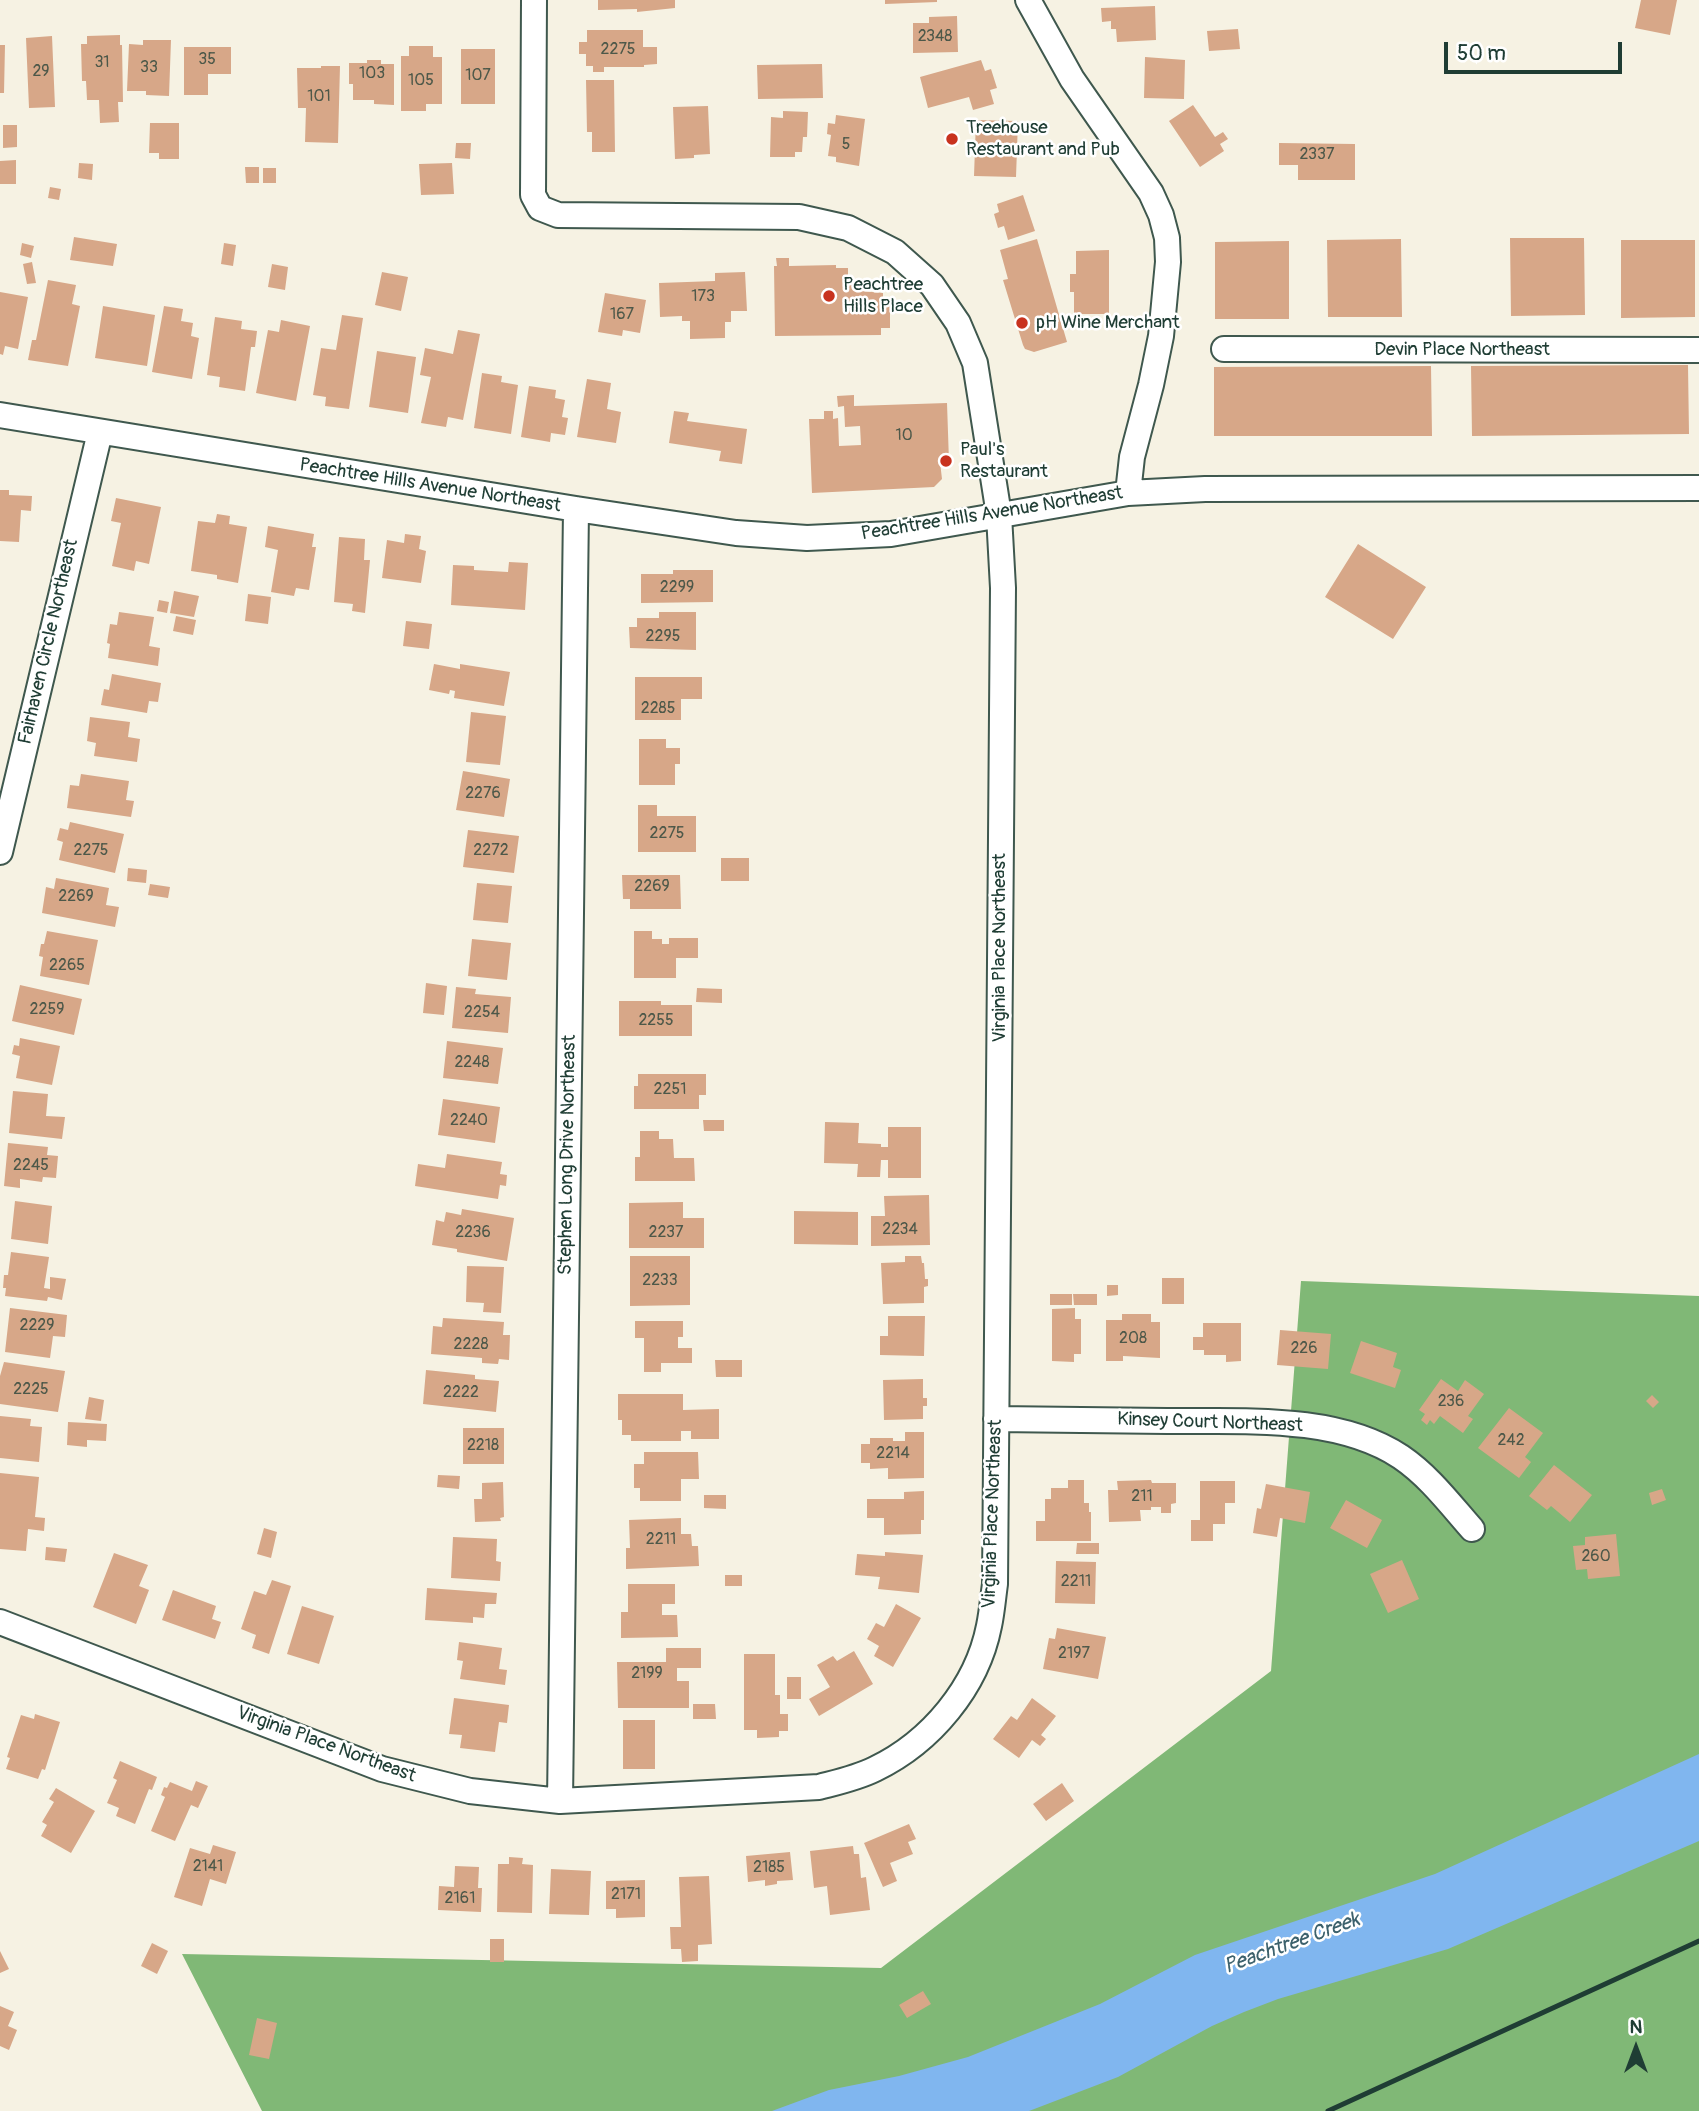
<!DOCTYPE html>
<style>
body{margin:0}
#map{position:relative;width:1699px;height:2111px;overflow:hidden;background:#f6f2e3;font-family:Pangolin,sans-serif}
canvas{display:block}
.north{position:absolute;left:1601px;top:2013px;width:70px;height:70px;-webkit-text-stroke:5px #fff;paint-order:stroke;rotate:0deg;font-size:19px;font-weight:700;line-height:28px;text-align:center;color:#1f3d34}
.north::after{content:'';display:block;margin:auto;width:24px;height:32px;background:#1f3d34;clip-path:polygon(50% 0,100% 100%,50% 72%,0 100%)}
.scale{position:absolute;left:1444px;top:42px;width:178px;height:32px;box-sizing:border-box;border:4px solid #1f3d34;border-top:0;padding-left:9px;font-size:21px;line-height:24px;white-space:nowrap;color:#1f3d34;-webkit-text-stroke:5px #fff;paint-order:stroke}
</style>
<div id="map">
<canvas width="1699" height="2111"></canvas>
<div class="north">N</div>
<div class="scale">50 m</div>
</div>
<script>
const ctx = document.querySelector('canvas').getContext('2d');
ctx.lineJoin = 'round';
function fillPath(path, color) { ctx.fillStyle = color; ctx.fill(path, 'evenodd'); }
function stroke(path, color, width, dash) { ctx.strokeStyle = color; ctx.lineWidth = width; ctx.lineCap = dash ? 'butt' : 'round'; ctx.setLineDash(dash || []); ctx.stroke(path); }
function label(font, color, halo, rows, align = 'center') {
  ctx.font = font + ' Pangolin,sans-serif'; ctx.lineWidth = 5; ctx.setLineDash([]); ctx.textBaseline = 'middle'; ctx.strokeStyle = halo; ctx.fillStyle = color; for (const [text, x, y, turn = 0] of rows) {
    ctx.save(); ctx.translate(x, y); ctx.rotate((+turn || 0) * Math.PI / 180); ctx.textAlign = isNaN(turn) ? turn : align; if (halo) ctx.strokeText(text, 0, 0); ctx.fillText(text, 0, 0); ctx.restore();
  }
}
fillPath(new Path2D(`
 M1301 1281 1699 1296V2111H262L182 1954 881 1968 1271 1671Z`), '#80b876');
fillPath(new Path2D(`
 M1699 1754V1841L1448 1949 1278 1999 1244 2012 1212 2026 1118 2077 1029 2111H772L829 2090 899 2076 968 2057 1100 2004 1195 1955 1435 1874Z`), '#80b6ef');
fillPath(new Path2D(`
 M598 0H675V8L637 12V9L598 10Z
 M885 0H937V2L885 4Z
 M1641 0H1677L1670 35 1635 28Z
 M1155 6 1156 40 1117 42 1116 29H1111V21L1102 22 1101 8Z
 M957 16 958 52 913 53V23H929V17Z
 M1238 29 1240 49 1209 51 1207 31Z
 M587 30H643V47H657V64L644 65V67H604V72H593V66H586V54H579V42H587Z
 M120 35V45H122L123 102H118L119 122 100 123 99 100H87L86 81H82L81 44H87V36Z
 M52 36 55 107 29 108 26 38Z
 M143 40H171L169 96 146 95V91H127L129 44 143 45Z
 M0 45H5L4 93H0Z
 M409 46H433V57H442V104H426V111H401V56H409Z
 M184 47H231V74H208V95H184Z
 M461 49H495V104H461Z
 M1145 57 1185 60 1184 99 1144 98Z
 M367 60H381V64H394V105L374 104V100H353V84H349V63H367Z
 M981 60 985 71 991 69 997 88 990 90 994 104 973 110 969 97 928 108 920 77Z
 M822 64 823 98 758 99 757 65Z
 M321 66H340L338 143 305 142 306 108H298L297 68H321Z
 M586 80H614L615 152H592V132H587Z
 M1193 105 1215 137 1223 132 1228 139 1220 144 1224 151 1200 167 1169 121Z
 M708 106 710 154 694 155V158L675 159 673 107Z
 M783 111 808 112 807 137H803L802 152H795V157H770L771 117 783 118Z
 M836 115 865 119 859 166 836 162V157L828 156 831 135 827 134 828 123 835 124Z
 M976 120 1018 121 1016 177 974 176Z
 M150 123H179V159H159V153H149Z
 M3 125H17V147L3 148Z
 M456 143H471L470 159 455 158Z
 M1279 143 1355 144V180H1298V165H1279Z
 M16 160V184H0V161Z
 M79 163 93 164 92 180 78 178Z
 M452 163 454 194 421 195 419 164Z
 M245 167H259V183H246Z
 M263 168H276V183H263Z
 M50 187 61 189 59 200 48 198Z
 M1023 195 1035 231 1008 240 1004 226 998 228 994 214 999 212 997 204Z
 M74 237 117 244 113 266 70 260Z
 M1510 238H1584L1585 315 1511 316Z
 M1037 239 1067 342 1034 352 1025 349 1023 345 1003 280 1008 279 1000 250Z
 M1401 239 1402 317H1328L1327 240Z
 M1621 240H1695V317L1621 318Z
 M1289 241V319H1215V242Z
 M22 243 34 246 31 258 20 255Z
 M224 243 236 245 233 266 221 264Z
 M1109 250V314H1074V292H1070V274H1076V251Z
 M776 258H789V266L836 265V268H848V280H861V291L883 293V298H890V328H881V335L775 336 774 266H777Z
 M32 262 36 283 27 284 23 264Z
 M272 264 288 267 285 290 268 287Z
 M382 272 408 277 401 311 375 305Z
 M745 272 747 311H731V322H725V338L690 339V321H682V316L660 317 659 283 715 281V273Z
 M48 280 76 285 72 304 80 306 68 366 28 360 32 340H36Z
 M0 292 28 297 18 349 5 346 3 355 0 354Z
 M605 293 646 300 640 333 623 330 622 336 598 332Z
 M103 306 155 315 147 366 95 358Z
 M164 306 183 309 181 321 193 323 191 336 199 338 192 379 152 372Z
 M342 315 363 318 349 409 325 406 326 397 313 395 321 348 336 350Z
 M215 317 242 321 241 329 257 331 255 347H251L245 391 219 387 220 377 207 375Z
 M281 320 310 326 296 401 256 393 268 330 279 332Z
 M458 330 480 334 463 420 448 417 446 427 421 423 431 377 420 375 425 348 453 354Z
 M377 351 416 357 408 413 369 407Z
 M1688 365 1689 434 1472 436 1471 366Z
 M1431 366 1432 436H1214V367Z
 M482 373 502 376 501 382 518 385 511 434 474 428Z
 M587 379 611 383 607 409 621 412 616 443 577 437Z
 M529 386 556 390 555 398 565 400 562 417 568 418 565 435 551 433 550 442 521 437Z
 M854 395V406L947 403 949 462H940L942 479 934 487 812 493 809 419H824V411H833V419L838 418 839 446 861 445 860 426 845 427 844 406 838 407 837 396Z
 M674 411 689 413 687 421 747 429 742 464 719 461 721 451 669 443Z
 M0 490H9V495L32 496 31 511 21 510 19 542 0 541Z
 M116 498 161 507 149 564 136 561 134 571 112 566 121 523 111 521Z
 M217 514 230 516 229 524 247 527 238 583 217 579V575L191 571 198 521 215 523Z
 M268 526 314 534 312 547H316L309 590 296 588 294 596 271 592 278 550 265 547Z
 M405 534 421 536 419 549 426 551 421 583 382 578 387 540 404 543Z
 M339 537 365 539 364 560H370L365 613 352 611 353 604 334 602Z
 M1358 544 1426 587 1393 639 1325 597Z
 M509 562 528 563 525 610 451 605 453 565 474 566V570L508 572Z
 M673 570H713V602L641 603V574H673Z
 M174 591 199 596 194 617 170 613Z
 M248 594 271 597 268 624 245 621Z
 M159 600 169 602 167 613 157 611Z
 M119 612 154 617 149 646 160 648 158 666 108 658 110 644 107 643 110 624 117 625Z
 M659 612H696V650L630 648 629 627H637V618H659Z
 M176 616 196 620 193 635 173 631Z
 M406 621 432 624 429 649 403 646Z
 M434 664 460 669V664L510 672 504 706 454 698 455 691 450 690 449 694 429 690Z
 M112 674 161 683 158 702 149 701 147 713 101 705 104 689 109 690Z
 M635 677H702V699H681V720H635Z
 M471 712 506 716 500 765 466 762Z
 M90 717 130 722 128 737 140 739 137 762 94 756 96 743 87 741Z
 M639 739H666V748H680V764H675V785H639Z
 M463 771 510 779 504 817 456 810Z
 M81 774 129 781 126 800 134 801 131 817 67 808 70 785 79 786Z
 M638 805H657V816H696V852H638Z
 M70 822 124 834 115 873 59 860 63 842 57 840 60 828 68 830Z
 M468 830 519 836 514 873 463 867Z
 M721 858H749V881H721Z
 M128 868 147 870 146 883 127 881Z
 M622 875H680L681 909H630V899H623Z
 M56 878 109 888 106 905 119 907 115 927 42 913 46 887 54 889Z
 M477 883 512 886 508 923 473 920Z
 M150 884 170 887 168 898 148 895Z
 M47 931 98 940 89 985 40 976 43 957 39 956 41 944H44Z
 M634 931H652V939H662V944H669V938H698V958H676V978H634Z
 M472 939 511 943 507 980 468 976Z
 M426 983 447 986 444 1015 423 1013Z
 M20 985 82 999 74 1035 12 1021Z
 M456 987 476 989 475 994 511 997 508 1033 452 1028Z
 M697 988 722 989V1003L696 1002Z
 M619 1001H661V1005H692V1036H619Z
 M20 1038 60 1046 52 1085 16 1078 20 1056 12 1054 14 1045 19 1046Z
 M447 1041 503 1048 498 1084 443 1078Z
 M638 1074H706V1095H699V1109H634V1086H638Z
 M13 1091 48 1094 46 1116 65 1117 62 1139 9 1133Z
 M443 1099 500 1107 495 1143 438 1135Z
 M703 1120H724V1131H704Z
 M825 1122 859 1123 858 1143 881 1144V1147H888V1127H921V1178H888V1160H881L880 1177H857L858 1164 824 1163Z
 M640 1131H659V1139H673L674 1158H694L695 1181H635V1157H640Z
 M8 1143 48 1147 47 1155 58 1156 56 1178 43 1177 42 1182 20 1179V1188L4 1186Z
 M447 1154 502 1162 500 1174 507 1175 506 1186 500 1185 498 1199 415 1186 418 1164 445 1168Z
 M929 1195 930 1245 871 1246V1216H885L884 1196Z
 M15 1201 52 1206 48 1244 11 1239Z
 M683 1202V1218H704V1248H629V1203Z
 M462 1209 514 1218 507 1261 457 1252V1249L432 1245 436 1220 444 1222 446 1212 461 1215Z
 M794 1211 858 1212V1245L794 1244Z
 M11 1252 49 1257 44 1288 50 1289V1277L66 1279 62 1300 48 1297 47 1301 5 1296 6 1288H3L4 1275H8Z
 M630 1256H690V1305L630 1306Z
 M905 1256H921L922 1263H924L925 1279H928V1286L924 1287V1303L883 1304 881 1263 905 1262Z
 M467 1266 504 1267 501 1313 483 1312 484 1303 466 1302Z
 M1162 1278H1184V1304H1162Z
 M1107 1285H1118V1295L1107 1296Z
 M1050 1294H1072V1305H1050Z
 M1073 1294H1097V1305H1074Z
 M10 1308 67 1315 65 1337 53 1336 50 1358 5 1352Z
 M1075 1308V1319H1081V1354H1074V1362L1052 1361V1309Z
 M1122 1314H1151V1322H1160V1358L1123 1356V1361H1106V1320H1122Z
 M888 1316H925L924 1356 880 1355V1336H888Z
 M443 1318 504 1322 503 1335H510L509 1360 499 1359 498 1364 482 1363V1358L431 1354 433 1326 442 1327Z
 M635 1321H683V1337H678V1348H692V1363H661V1372H644V1338H635Z
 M1203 1323H1241V1361L1226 1362V1355H1204V1350H1193V1337H1203Z
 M1280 1330 1331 1334 1328 1369 1277 1365Z
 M1361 1341 1397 1353 1393 1367 1401 1370 1395 1388 1350 1373Z
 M715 1360H742V1377H716Z
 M4 1362 65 1371 58 1412 0 1404V1376Z
 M426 1370 475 1375V1379L499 1381 496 1412 423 1404Z
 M923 1379V1398H927V1406H923V1419L884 1420 883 1380Z
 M1441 1379 1458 1391 1465 1380 1484 1394 1468 1416 1473 1419 1463 1433 1440 1416 1434 1424 1430 1420 1427 1425 1421 1420 1425 1414 1419 1410Z
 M618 1394H683V1410L719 1409V1439H691V1431H681V1441H631V1435H622V1420H618Z
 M1652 1395 1659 1402 1653 1408 1646 1401Z
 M89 1397 104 1400 101 1421 85 1419Z
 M1509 1408 1543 1433 1525 1457 1531 1462 1519 1478 1478 1448Z
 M0 1416 31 1419 30 1426 42 1427 39 1462 0 1458Z
 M68 1422 107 1424 106 1441 87 1440V1447L67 1445Z
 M463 1428H504V1464H463Z
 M905 1432H924V1478L888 1479V1468L870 1469V1463H861V1444H870V1438H893V1441H905Z
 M644 1452H698L699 1479H681V1501H640V1488H634V1464H644Z
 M1554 1465 1592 1495 1570 1522 1551 1506 1547 1510 1529 1496Z
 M0 1473 39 1477 35 1517 45 1518 44 1531 28 1529 26 1551 0 1549Z
 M438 1475 460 1476 459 1489 437 1487Z
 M1068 1480H1084V1503H1089V1512H1091V1541H1036V1521H1045V1499H1051V1488H1068Z
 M1151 1480 1152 1483H1176V1503L1171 1504V1513H1161V1507H1151V1510H1140L1141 1521 1109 1522 1108 1490H1118L1117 1481Z
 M1200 1481H1235V1503H1225V1524H1213V1541H1191V1520H1200Z
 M503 1482 504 1517 500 1518 501 1521 475 1522 474 1499H482V1483Z
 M1266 1484 1310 1492 1305 1523 1280 1518 1277 1537 1253 1533 1257 1508 1261 1509Z
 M1662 1489 1666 1500 1652 1505 1649 1493Z
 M924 1491V1520H921V1534L884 1535V1518H867V1499H904V1492Z
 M704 1495H726V1509L704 1508Z
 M1346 1500 1382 1520 1367 1548 1330 1528Z
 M681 1518V1534H691L692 1546H698L699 1566 626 1569V1548H630L629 1520Z
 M264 1528 277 1532 271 1558 257 1554Z
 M1616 1534 1620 1576 1588 1579 1587 1569 1576 1570 1573 1546 1585 1545V1537Z
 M453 1537 497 1539 496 1561 501 1562 500 1581 451 1578Z
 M1077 1543H1099V1554H1076Z
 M46 1547 67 1549 65 1562 45 1560Z
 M885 1552 923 1555 919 1593 878 1589 880 1577 855 1575 857 1554 885 1556Z
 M114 1553 148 1565 139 1586 149 1590 136 1624 93 1607Z
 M1402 1560 1419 1599 1388 1613 1370 1574Z
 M1056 1561 1096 1562 1095 1604 1055 1603Z
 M725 1575H742V1586H725Z
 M272 1580 291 1586 269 1654 252 1648 256 1635 241 1629 254 1591 266 1595Z
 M628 1584H675V1604H662V1615H677L678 1637 621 1638V1612H628Z
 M427 1588 497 1593 496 1604H485L484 1618 473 1617V1623L425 1620Z
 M173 1590 216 1606 212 1619 221 1622 215 1639 162 1620Z
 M896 1604 921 1618 893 1667 874 1656 879 1646 867 1639 876 1623 884 1627Z
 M302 1606 334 1616 319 1664 287 1654Z
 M1057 1628 1106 1637 1098 1679 1043 1669 1049 1638 1055 1639Z
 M459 1642 502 1648 499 1669 507 1670 505 1685 460 1679 463 1661 457 1660Z
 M666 1648H701V1668H677V1681H689V1708H618L617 1662H666Z
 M854 1651 873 1684 819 1716 809 1699 830 1687 817 1665 833 1656 837 1661Z
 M744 1654H775V1695H780V1714H788V1731H779V1737L757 1738V1730H744Z
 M787 1677H801V1699H787Z
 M454 1698 509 1705 507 1723 499 1722 495 1752 460 1748 462 1735 449 1734Z
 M1032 1698 1056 1716 1041 1735 1046 1739 1040 1746 1032 1740 1019 1758 993 1739 1011 1716 1017 1720Z
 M693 1704H715L716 1719H693Z
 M35 1714 60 1722 45 1770 42 1769 38 1779 6 1769 10 1758 7 1757 21 1715 34 1719Z
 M623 1720H655V1769H623Z
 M120 1761 157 1777 152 1790 149 1789 135 1824 116 1816 119 1808 107 1803 117 1780 113 1778Z
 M196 1781 208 1786 198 1808 191 1805 175 1841 151 1831 165 1797 161 1795 164 1787 167 1788 170 1782 192 1791Z
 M1062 1783 1074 1801 1046 1821 1033 1804Z
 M56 1788 95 1811 71 1853 41 1836 47 1825 42 1822 54 1802 49 1799Z
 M909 1824 916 1839 908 1842 913 1854 890 1863 897 1881 883 1887 864 1843Z
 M213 1845 236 1852 226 1884 210 1879 202 1906 174 1897 190 1848 210 1854Z
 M853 1846 854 1854H859L861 1878 866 1877 870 1910 830 1915 827 1886 814 1888 810 1851Z
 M790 1852 793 1880 777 1881V1884L765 1886V1880L748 1882 746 1856Z
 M509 1857 523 1858 522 1864 533 1865 532 1913 497 1912 498 1864H509Z
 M455 1866 479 1867 478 1888H482L481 1912 438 1910 439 1886 454 1887Z
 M551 1869 591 1871 589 1915 549 1914Z
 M709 1876 712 1944 698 1945V1961L682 1962 681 1949H671L670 1927H681L679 1877Z
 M645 1880V1917L616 1918V1909H606V1881Z
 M490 1939H504V1962H490Z
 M152 1943 168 1951 157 1974 141 1966Z
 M0 1951 9 1969 0 1973Z
 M923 1991 931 2004 907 2018 899 2005Z
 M0 2006 14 2012 8 2026 17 2030 9 2050 0 2046Z
 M257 2018 277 2023 269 2059 249 2055Z`), '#d7a788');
const minor = new Path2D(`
 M1028 0 1072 79 1151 193 1161 215 1167 238 1168 262 1161 336 1151 385 1132 457 1128 493
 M1224 349 1699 350
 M0 415 576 509 736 533 807 538 891 534 1128 493 1205 489 1699 488
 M0 852 100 432
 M996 1419C1053 1420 1110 1420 1167 1421 1241 1422 1336 1414 1401 1457 1429 1476 1450 1504 1472 1529
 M0 1622 382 1769 470 1791 560 1801 819 1787C838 1782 857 1778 875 1769 931 1742 977 1687 989 1626 992 1612 993 1598 995 1584L1003 588 999 515 975 363 958 323 932 285 895 252 848 228 799 217 558 215 540 208 533 195 534 0
 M560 1801 576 509`);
stroke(minor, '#3f584e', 28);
stroke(minor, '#fff', 24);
stroke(new Path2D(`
 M1328 2111 1699 1941`), '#1f3d34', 5);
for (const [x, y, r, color] of [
 [952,139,7,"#c8321e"],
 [829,296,7,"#c8321e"],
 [1022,323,7,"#c8321e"],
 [946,461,7,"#c8321e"]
]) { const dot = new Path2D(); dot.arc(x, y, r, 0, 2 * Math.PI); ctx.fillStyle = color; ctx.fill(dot); stroke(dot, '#fff', 2.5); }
label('16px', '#4d5849', null, [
 ["2348",935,37],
 ["2275",618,50],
 ["35",207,60],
 ["31",102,63],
 ["33",149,68],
 ["29",41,72],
 ["103",372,74],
 ["107",478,76],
 ["105",421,81],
 ["101",319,97],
 ["5",846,145],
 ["2337",1317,155],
 ["173",703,297],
 ["167",622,315],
 ["10",904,436],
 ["2299",677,588],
 ["2295",663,637],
 ["2285",658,709],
 ["2276",483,794],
 ["2275",667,834],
 ["2275",91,851],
 ["2272",491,851],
 ["2269",652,887],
 ["2269",76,897],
 ["2265",67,966],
 ["2259",47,1010],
 ["2254",482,1013],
 ["2255",656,1021],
 ["2248",472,1063],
 ["2251",670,1090],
 ["2240",469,1121],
 ["2245",31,1166],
 ["2234",900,1230],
 ["2236",473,1233],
 ["2237",666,1233],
 ["2233",660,1281],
 ["2229",37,1326],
 ["208",1133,1339],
 ["2228",471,1345],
 ["226",1304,1349],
 ["2225",31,1390],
 ["2222",461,1393],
 ["236",1451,1402],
 ["242",1511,1441],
 ["2218",483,1446],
 ["2214",893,1454],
 ["211",1142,1497],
 ["2211",661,1540],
 ["260",1596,1557],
 ["2211",1076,1582],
 ["2197",1074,1654],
 ["2199",647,1674],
 ["2141",208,1867],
 ["2185",769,1868],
 ["2171",626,1895],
 ["2161",460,1899]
]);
label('19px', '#1f3d34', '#fff', [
 ["Treehouse",966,128],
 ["Restaurant and Pub",966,150],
 ["Peachtree",843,285],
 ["Hills Place",843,307],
 ["pH Wine Merchant",1036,323],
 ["Paul's",960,450],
 ["Restaurant",960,472]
], 'left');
label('19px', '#1f3d34', '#fff', [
 ["Devin Place Northeast",1462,350],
 ["Peachtree Hills Avenue Northeast",430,486,9],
 ["Peachtree Hills Avenue Northeast",992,514,-9],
 ["Fairhaven Circle Northeast",49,642,-77],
 ["Virginia Place Northeast",1000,948,-90],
 ["Stephen Long Drive Northeast",568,1155,-89],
 ["Kinsey Court Northeast",1210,1423,2],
 ["Virginia Place Northeast",993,1514,-88],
 ["Virginia Place Northeast",326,1745,20]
]);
label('italic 21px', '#3c616c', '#fff', [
 ["Peachtree Creek",1292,1944,-20]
]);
</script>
